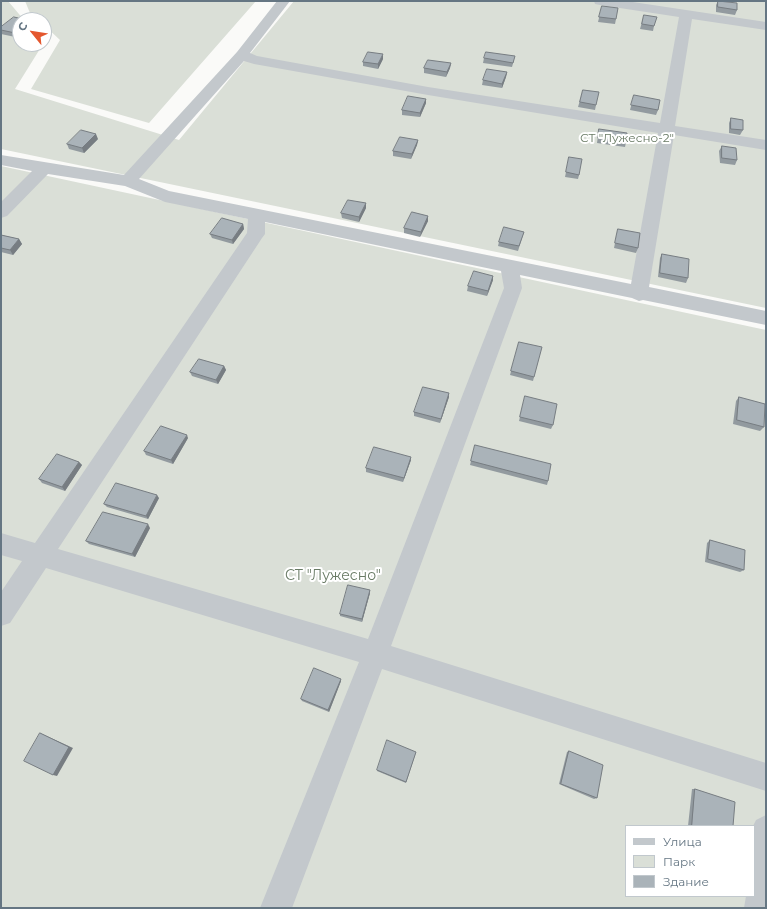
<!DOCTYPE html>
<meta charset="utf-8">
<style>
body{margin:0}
#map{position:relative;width:767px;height:909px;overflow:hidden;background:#fafaf8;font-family:Montserrat,sans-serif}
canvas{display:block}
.frame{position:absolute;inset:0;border:2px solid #657683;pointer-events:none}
.legend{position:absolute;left:625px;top:825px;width:130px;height:72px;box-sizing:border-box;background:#fff;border:1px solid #c1c8cd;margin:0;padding:5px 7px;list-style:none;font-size:12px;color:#657683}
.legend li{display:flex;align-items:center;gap:8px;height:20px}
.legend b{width:20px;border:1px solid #c1c8cd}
.north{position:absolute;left:12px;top:12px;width:40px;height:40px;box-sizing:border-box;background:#fff;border:1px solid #c1c8cd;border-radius:50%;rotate:300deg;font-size:11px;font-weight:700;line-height:16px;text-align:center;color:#657683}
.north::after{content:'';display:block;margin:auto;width:14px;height:18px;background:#e4572e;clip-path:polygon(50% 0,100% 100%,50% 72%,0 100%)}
</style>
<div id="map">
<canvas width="767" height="909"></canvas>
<div class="frame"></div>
<ul class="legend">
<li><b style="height:5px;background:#c3c8cc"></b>Улица</li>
<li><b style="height:11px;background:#dadfd7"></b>Парк</li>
<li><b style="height:11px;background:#aab3b9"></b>Здание</li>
</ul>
<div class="north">С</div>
</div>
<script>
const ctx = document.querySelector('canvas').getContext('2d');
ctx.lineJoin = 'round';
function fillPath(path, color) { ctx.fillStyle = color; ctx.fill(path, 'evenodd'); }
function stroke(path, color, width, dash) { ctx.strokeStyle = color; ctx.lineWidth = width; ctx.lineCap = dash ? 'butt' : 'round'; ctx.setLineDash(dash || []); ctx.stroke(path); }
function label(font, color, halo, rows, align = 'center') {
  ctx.font = font + ' Montserrat,sans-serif'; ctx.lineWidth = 4; ctx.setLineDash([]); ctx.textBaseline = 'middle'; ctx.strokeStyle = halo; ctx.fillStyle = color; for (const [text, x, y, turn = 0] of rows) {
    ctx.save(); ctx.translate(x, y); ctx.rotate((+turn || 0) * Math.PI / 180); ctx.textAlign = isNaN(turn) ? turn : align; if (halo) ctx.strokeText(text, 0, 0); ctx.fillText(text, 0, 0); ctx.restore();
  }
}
fillPath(new Path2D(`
 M1 1H8L24 20H20V44H43L15 89 179 140 294 1H766V308L1 149Z
 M25 1H256L149 123 31 89 60 40 44 25V20H38L30 13Z
 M1 166 766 330V908H1ZM626 826H754V896H626Z`), '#dadfd7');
fillPath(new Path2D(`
 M277 1H290L250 53 257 56 428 87 660 123 679 17 600 5 595 4 594 1H626L766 22V30L692 19 675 126 766 140V150L674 135 649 287 766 311V325L643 300 639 301 632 298 520 275 522 288 391 646 766 763V791L382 669 292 908H260L359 662 46 568 10 623 1 626V592L22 561 1 555V533L35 543 247 233 248 219 165 202 125 186 48 174 7 216 1 218V202L32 171 1 165V155L124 175 237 52ZM244 61 254 64 428 95 658 133 631 284 169 191 139 179ZM265 222 501 271 504 288 368 639 58 549 262 238 265 234Z
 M766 815V908H744L746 896H754L753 826 756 820Z`), '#c3c8cc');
fillPath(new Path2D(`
 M718 1 737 10 735 15 716 12V5Z
 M602 6 616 19 615 24 598 22Z
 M644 15 654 26 653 31 640 29Z
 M20 20V38L1 34V27Z
 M484 58 514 60 512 67 483 63Z
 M383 59 378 69 363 66V62Z
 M451 63 450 68 446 77 424 73V68Z
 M507 72 506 77 502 88 482 85 483 80Z
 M583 90 596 105 595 110 578 107Z
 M634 95 658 110 656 115 630 110Z
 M426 99V103L420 117 402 115V110Z
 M731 118 743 130 740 135 729 133V123Z
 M599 129 626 142 625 147 597 143Z
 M98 139 84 153 69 149 67 144Z
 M418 140 417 145 411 159 393 156V151Z
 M722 146 737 160 735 165 720 163 719 151Z
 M569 157 579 175 578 179 565 177Z
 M366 203V208L359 222 342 218 341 213Z
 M428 216V221L420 237 404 233V228Z
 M243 224 244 229 233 244 212 238 210 234Z
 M618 229 638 248 636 253 614 248 617 233Z
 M524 232 518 251 498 246 499 242Z
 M1 235 19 239 22 244 13 255 1 252Z
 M662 254 688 278 686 283 658 277 660 258Z
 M493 276V280L487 296 467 291 468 286Z
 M519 342 534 377 533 381 510 375Z
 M224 366 226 370 218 384 192 376 190 372Z
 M525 396 553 425 551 429 519 421Z
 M449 397 440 423 414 416V412Z
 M739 397 764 427 760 431 733 424 736 401Z
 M188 438 173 464 146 455 144 451Z
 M475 445 548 481 547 485 470 465Z
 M411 460 403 482 366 472V468Z
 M79 462 82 465 65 491 42 483 39 479Z
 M159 498 148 519 107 507 104 504Z
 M150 528 135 557 89 544 86 541Z
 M710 540 744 570 740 572 705 562 707 543Z
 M370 593 362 622 340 616V614Z
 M341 679V681L329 712 302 701 301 699Z
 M569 751 597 798 594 799 559 784 567 752Z
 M416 752 406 783 377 771V770Z
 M692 789H695L733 826H688Z`), '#929a9f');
fillPath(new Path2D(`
 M383 54V59L378 69V64Z
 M451 63 450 68 446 77 447 72Z
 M507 72 506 77 502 88V84Z
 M426 99V103L420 117V113Z
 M96 134 98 139 84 153 82 148Z
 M418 140 417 145 411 159 412 154Z
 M366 203V208L359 222V217Z
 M428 216V221L420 237 421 232Z
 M243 224 244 229 233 244 232 240Z
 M19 239 22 244 13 255 10 250Z
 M493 276V280L487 296 488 291Z
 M224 366 226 370 218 384 216 380Z
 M449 393V397L440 423 441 419Z
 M187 435 188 438 173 464 171 460Z
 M411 457V460L403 482 404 478Z
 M79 462 82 465 65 491 62 487Z
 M157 495 159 498 148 519 146 516Z
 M148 524 150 528 135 557 132 554Z
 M370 590V593L362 622V619Z
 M341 679V681L329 712 328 710Z
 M40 733 73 748 57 776 53 775Z`), '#777d82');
const building = new Path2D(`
 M718 1 737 3V10L718 7Z
 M602 6 618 8 616 19 599 17Z
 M644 15 657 17 654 26 642 24Z
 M14 17 26 20H20V34L1 30V27Z
 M368 52 383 54 378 64 363 62Z
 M486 52 515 56 513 63 484 58Z
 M428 60 451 63 447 72 424 68Z
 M487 69 507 72 502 84 483 80Z
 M583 90 599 92 596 105 580 102Z
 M634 95 660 100 658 110 631 105Z
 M408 96 426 99 420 113 402 110Z
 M731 118 743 120V130L731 129Z
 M599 129 627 133 626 142 598 138Z
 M81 130 96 134 82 148 67 144Z
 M400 137 418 140 412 154 393 151Z
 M722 146 736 148 737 160 722 158Z
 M569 157 582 159 579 175 566 172Z
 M348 200 366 203 359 217 341 213Z
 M412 212 428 216 421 232 404 228Z
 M222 218 243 224 232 240 210 234Z
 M504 227 524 232 519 246 499 242Z
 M618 229 640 233 638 248 615 243Z
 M1 235 19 239 10 250 1 248Z
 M662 254 689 259 688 278 660 273Z
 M474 271 493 276 488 291 468 286Z
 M519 342 542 347 534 377 511 371Z
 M199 359 224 366 216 380 190 372Z
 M423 387 449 393 441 419 414 412Z
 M525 396 557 404 553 425 520 417Z
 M739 397 765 404 764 427 737 420Z
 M161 426 187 435 171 460 144 451Z
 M475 445 551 464 548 481 471 461Z
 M374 447 411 457 404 478 366 468Z
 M57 454 79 462 62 487 39 479Z
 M116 483 157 495 146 516 104 504Z
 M103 512 148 524 132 554 86 541Z
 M710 540 745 550 744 570 708 559Z
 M348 585 370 590 362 619 340 614Z
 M314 668 341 679 328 710 301 699Z
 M40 733 69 747 53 775 24 761Z
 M387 740 416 752 406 782 377 770Z
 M569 751 603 765 597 798 561 784Z
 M695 789 735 802 733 826H692Z`);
fillPath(building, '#aab3b9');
stroke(building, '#777d82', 1);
label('12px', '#687a64', '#fff', [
 ["СТ \"Лужесно-2\"",627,138]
]);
label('14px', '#687a64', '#fff', [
 ["СТ \"Лужесно\"",333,576]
]);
</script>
